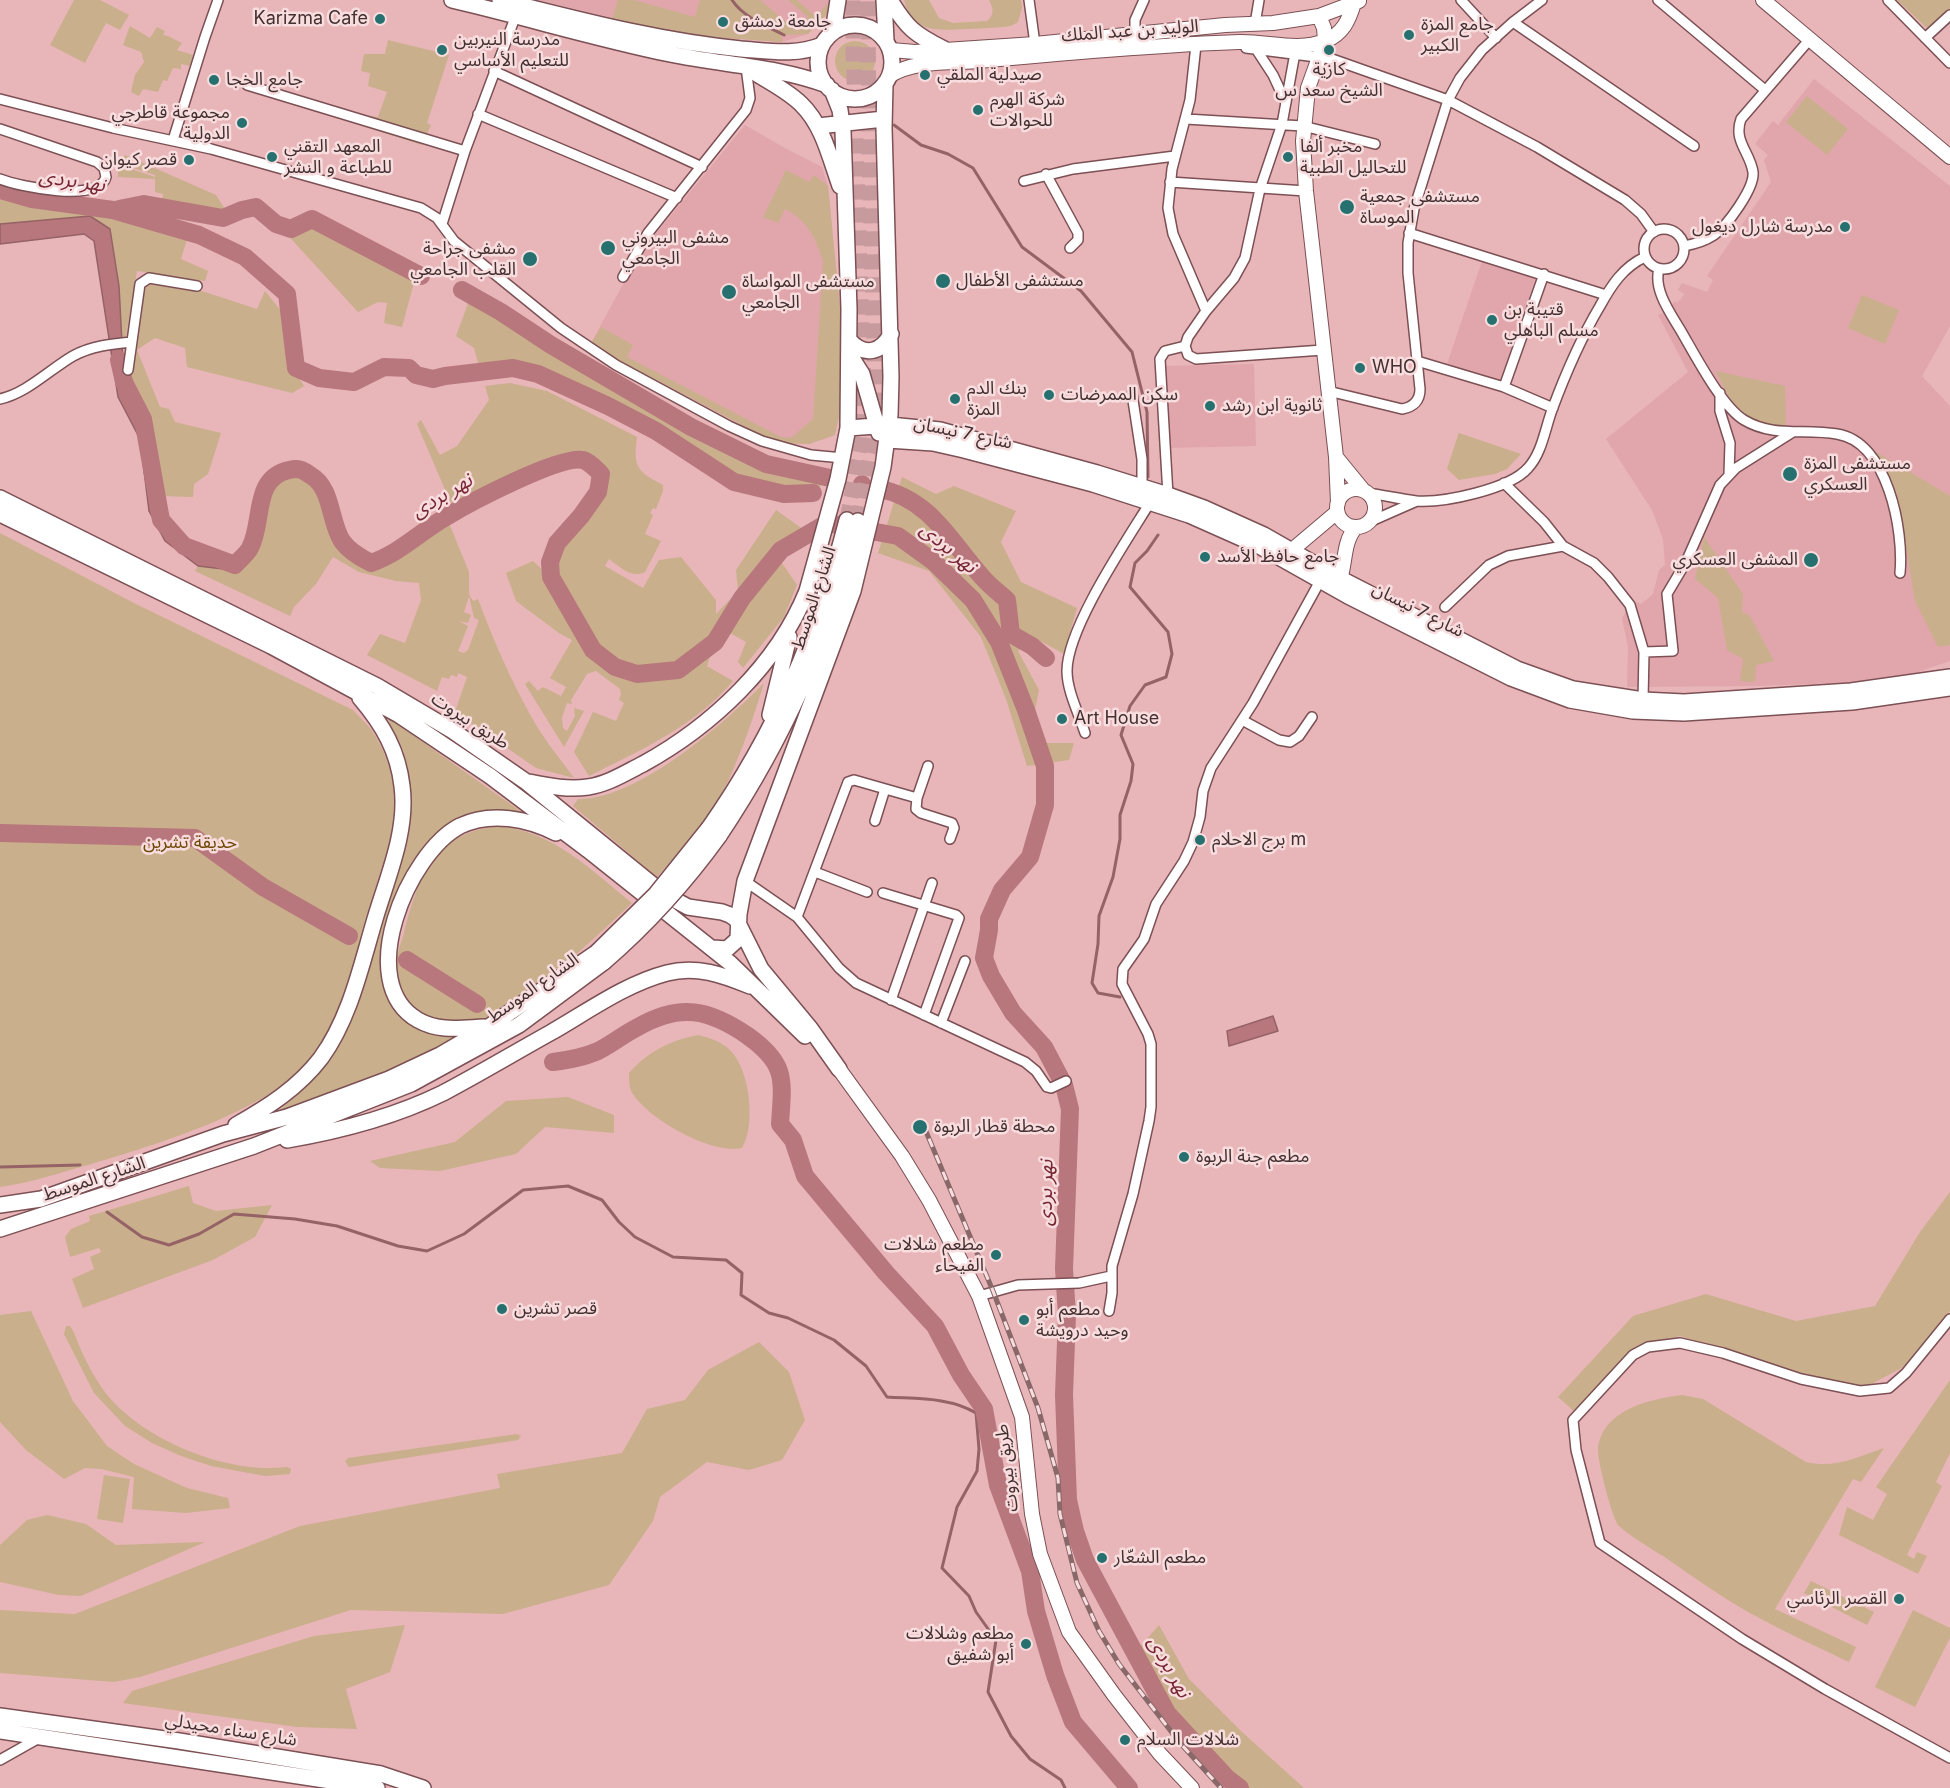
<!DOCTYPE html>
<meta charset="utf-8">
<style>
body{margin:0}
canvas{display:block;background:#e8b5b8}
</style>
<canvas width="1950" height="1788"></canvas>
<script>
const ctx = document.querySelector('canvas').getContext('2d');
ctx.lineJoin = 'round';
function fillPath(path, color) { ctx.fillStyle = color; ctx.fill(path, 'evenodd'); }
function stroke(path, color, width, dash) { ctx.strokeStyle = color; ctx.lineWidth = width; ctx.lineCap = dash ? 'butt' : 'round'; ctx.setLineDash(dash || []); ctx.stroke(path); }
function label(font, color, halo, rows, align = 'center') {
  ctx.font = font + ' Inter,"Noto Sans Arabic",sans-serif'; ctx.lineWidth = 5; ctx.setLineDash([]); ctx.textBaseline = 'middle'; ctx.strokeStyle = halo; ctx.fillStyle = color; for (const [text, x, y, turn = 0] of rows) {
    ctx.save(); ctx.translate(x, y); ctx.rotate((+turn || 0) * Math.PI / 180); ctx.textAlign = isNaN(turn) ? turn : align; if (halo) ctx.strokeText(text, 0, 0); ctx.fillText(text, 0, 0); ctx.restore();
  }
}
fillPath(new Path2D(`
 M538 0H832L827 14 808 34 782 42 683 35Z
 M1814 79 1950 186V326L1922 376 1950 406V661L1892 681 1758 686 1627 687 1628 647 1622 618 1630 605 1637 602 1641 604 1653 594 1659 570 1665 565 1663 539 1652 510 1606 439 1688 372 1658 315 1673 309 1671 306 1675 301 1677 303 1681 299 1684 294 1678 290 1682 283 1707 292 1713 280 1707 276 1771 182 1764 160 1768 155 1755 144 1773 121 1778 125Z
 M745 125 783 147 822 167 828 186 840 308 835 435 809 444 776 443 590 345 627 277 649 242Z
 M1483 258 1536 276 1501 382 1447 364Z
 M1254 364 1256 446 1166 448 1164 366Z`), '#e1a6ab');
fillPath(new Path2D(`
 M74 0H100L129 15 120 30 106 23 85 63 50 45Z
 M618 0H634L695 17 700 0H760L797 31 808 17 788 0H797L816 17 830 1V0H832C830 14 818 25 808 34L782 35V42L683 35 612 19Z
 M904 0H929L939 18 953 23 987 21C995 14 993 8 989 0H1021L1022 8 1018 22 1011 26C997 28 983 28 968 29 940 30 913 35 904 0Z
 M1897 0H1950V13L1931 32Z
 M130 26 150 38 157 27 165 31 163 35 168 36 182 43 177 50 193 55 190 66 181 64V69L173 68 167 81 163 80 158 92 143 89 139 96 131 92 135 75 144 62 141 52 123 45Z
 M388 40 449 55 427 123 431 125 422 145 362 126 365 115 378 117 387 92 368 86 370 73 361 71 364 54H385Z
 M835 61a20 20 0 1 1 40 0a20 20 0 1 1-40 0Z
 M1807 96 1848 129 1827 155 1786 122Z
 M125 155 216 195 228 214 222 215 165 203 162 200 163 194 155 192V179L118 177 117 164 155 177V175L118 163Z
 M786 170 809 182 814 175 828 186 847 380 835 435 809 444 776 443 590 345 601 327 633 345 627 357 781 437 791 438 813 419 823 261C815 237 808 221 785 209L778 223 763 217Z
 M0 195 31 206 92 211 170 230 188 236 181 259 208 271 205 281 137 271 123 354 119 286 90 216 0 224Z
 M312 221 416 275 402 327 384 323 387 303 378 302 358 312 282 229 293 231Z
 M156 281 202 291 257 309 265 291 281 311 293 368 304 386 292 393 187 367 185 348 155 338 137 350 160 407 169 409 175 422 221 433 208 474 194 484 193 497 160 496 146 418 126 374 142 290Z
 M1862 295 1899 310 1885 344 1848 328Z
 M470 298 549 350 687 430 766 467 822 482 820 487 784 493 734 479 661 432 540 373 509 366 480 370 474 348 456 336Z
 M1716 371 1785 386 1786 427C1743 425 1732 407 1716 371Z
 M510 383 547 391 637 437C633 468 637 471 663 485V491L656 509 653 508 650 513 653 515 645 534 661 541 645 572C632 579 620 567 609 559L605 566 643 588 659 560 681 557 716 600V614L738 591 736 570 776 510 804 530 779 546 715 628V642L707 666 733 681C695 726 641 750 589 776L574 752 593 712 616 721 624 703 619 700 621 694 620 689 596 671 587 674 571 700 572 704 567 703 562 718 563 728 567 731 575 716 574 708 584 711 564 747 525 684 529 681 538 691 543 687 561 696 566 687 550 678 572 640 559 633 516 601 506 573 533 561 550 577H553C553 565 553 555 560 545 572 524 618 494 601 466 598 460 588 455 583 451L558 457 452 506 417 424 421 420 440 455 457 446 489 400 485 386Z
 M1459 432V433L1521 454 1507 469 1495 474 1459 480 1447 469Z
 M1873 450 1950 496V645L1938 647 1915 601 1897 494Z
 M298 468 313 476 325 492 342 540 340 544 370 566 380 569 389 560 447 518 469 572V594L473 601 478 599C494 642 513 685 536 725 547 743 561 760 574 778L536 768 455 712 467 677 458 673 457 677 451 675 449 679 442 677 437 691 367 655 380 634 405 643 421 600 419 583 396 581 359 572 333 557 316 584 294 607 290 616 195 571 198 566 232 570C238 563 246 556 250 548 262 525 253 486 280 473 285 470 293 470 298 468ZM469 596 474 618 479 620 468 650 464 653 458 651 468 626 459 621 468 623 471 615 464 612Z
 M902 477 936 494 954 486 1016 511 1001 542 1021 582 1077 608 1064 654 1033 637 1018 651 1039 690 1034 715 1044 743H1074L1069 760 1027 766 1006 699 981 637 929 571 878 553Z
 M0 533 134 603 353 710C360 718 369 725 374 734 389 758 399 792 394 821 391 843 382 865 376 886 360 941 349 1000 319 1048 281 1109 154 1145 88 1165 59 1173 30 1183 0 1187Z
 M1704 537 1743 594 1742 612 1750 616 1774 661 1756 665 1755 682 1740 681 1743 659 1727 650 1718 598 1695 579Z
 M780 560 797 585 784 617 743 668 738 662 746 642 728 632Z
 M764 683C754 716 743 748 729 779 712 815 683 847 657 877L573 806 578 799C637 800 724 724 764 683Z
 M386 716 523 813 487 812 456 825 394 912 390 996 462 1035 395 1068 343 1091 276 1113 302 1091 326 1063 366 971 409 824V775L402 747Z
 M498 826C553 831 591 870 632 903 596 937 561 970 521 998 511 1005 501 1014 491 1019 480 1023 448 1026 437 1023 432 1022 410 1007 407 1002 403 997 397 984 396 977 393 963 400 946 404 933 418 877 434 833 498 826Z
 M698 1035C711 1038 722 1042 731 1051 750 1071 756 1125 742 1148 711 1155 646 1118 631 1091 629 1086 629 1079 629 1073 647 1052 671 1040 698 1035Z
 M568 1097 614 1115V1133L545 1127 516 1154 440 1171 380 1168 370 1161 455 1142 506 1101Z
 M189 1186 193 1203 216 1211 272 1205 255 1237 213 1260 83 1308 72 1279 94 1269 90 1257 101 1252 99 1248 70 1257 65 1237 71 1229 90 1221 89 1216Z
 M1950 1192V1311L1909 1364 1866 1387 1806 1377 1680 1336 1636 1347 1576 1413 1558 1397 1633 1316 1706 1294 1796 1321 1875 1306 1920 1232Z
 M31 1311 73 1401 107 1446 134 1464 187 1488 228 1498 230 1508 186 1513 132 1509 134 1477 101 1469 85 1468 64 1479 26 1450 0 1422V1315Z
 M66 1326H70C74 1331 75 1336 78 1343 84 1357 92 1374 102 1388 137 1438 226 1475 287 1467L291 1469 290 1474 265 1476 211 1466 181 1456 152 1443 125 1426 94 1393 64 1334Z
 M759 1342 789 1372 805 1420 782 1460 749 1470 707 1462 660 1497 653 1521 609 1585 503 1614 351 1610 140 1677 114 1682 0 1673V1610L75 1614 300 1526 500 1488 497 1474 622 1453 647 1409 685 1400 708 1370Z
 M1950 1380V1453L1936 1482 1942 1486 1907 1555 1914 1559 1917 1552 1927 1556 1918 1574 1839 1535 1847 1507 1873 1520 1887 1494 1876 1487Z
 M1682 1395 1703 1399 1806 1462C1835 1469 1857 1457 1884 1448L1861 1482 1853 1479 1775 1609 1856 1647 1849 1662C1820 1648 1791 1635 1763 1620 1728 1602 1695 1578 1663 1556 1654 1551 1623 1531 1618 1525 1611 1514 1598 1463 1598 1450 1601 1410 1650 1399 1682 1395Z
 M517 1434 521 1436 518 1440 349 1467 345 1461 348 1458Z
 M104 1475 130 1479 123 1523 97 1519Z
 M47 1515 86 1524 116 1545 205 1542 81 1596 59 1595 0 1582V1545L27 1520Z
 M1811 1581 1874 1612 1867 1625 1804 1593Z
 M1913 1610 1950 1628V1638L1915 1707 1875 1687Z
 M405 1625 390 1672 346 1689 357 1729 297 1727 123 1703 132 1691 314 1636Z
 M1159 1625 1189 1679 1242 1732 1304 1788H1247L1166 1704 1139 1648Z`), '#caaf8c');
const water = new Path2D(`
 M90 216 110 229 119 286 124 382 143 419 161 520 184 546 234 565 250 548 232 570 198 566 165 541 149 511 140 439 118 397 94 241 84 234 0 244V224Z
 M1273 1016 1278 1031 1229 1046 1227 1031Z`);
fillPath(water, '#b8777c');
stroke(water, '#956266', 1.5);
stroke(new Path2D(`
 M732 0C743 17 766 26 784 35
 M894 125 921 145 948 154 973 168 1022 247 1081 291 1132 352 1147 412 1148 477
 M1120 997 1098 993 1092 983 1098 944 1099 916 1113 877 1120 839V815L1131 781 1133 764 1121 735 1130 706 1145 685 1166 677 1172 654 1168 632 1130 587 1135 563 1147 551 1158 535
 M0 1167 80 1165
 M107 1212 142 1237 169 1245 199 1234 234 1214 295 1219 337 1226 398 1246 427 1251 464 1234 523 1190 568 1186 602 1200 619 1222 635 1237 673 1257 726 1260 742 1273 741 1295 769 1313 788 1318 834 1340 866 1366 887 1397C916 1399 950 1397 976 1413L979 1449 977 1471 957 1507 942 1568 969 1596 976 1612 996 1640 988 1692 1011 1736 1030 1759 1061 1780 1065 1788`), '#956266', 3);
stroke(new Path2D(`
 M0 190 32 199 113 210 199 235 245 257 287 294 296 368 319 378 354 382 384 367 409 368 416 375 433 379 445 376 513 368 538 374 608 406 656 431 734 482 784 494 813 493
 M119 209 144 204 223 218 242 210 256 207 276 224 291 229 312 219 421 276
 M462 290 501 312 551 345 691 427 766 464 830 478
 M119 360 124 382 143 419 161 520 184 546 235 565C239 560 247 554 250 548 264 522 252 478 289 470 298 468 302 469 310 475 333 488 329 521 342 541 349 551 361 558 371 563 400 553 420 532 446 517 469 503 560 455 583 460 590 462 596 469 601 474L598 492 581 516 557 543 550 562 551 577 593 650 615 667 637 674 678 670 715 642 742 598 781 550 827 523 898 536 934 562 973 600 999 642 1026 710 1045 766V805L1030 857 1002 890 989 919V930L984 958 991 976 1013 1013 1044 1047 1064 1085 1070 1109 1064 1269 1067 1315 1064 1395 1068 1500 1075 1531 1085 1560 1167 1713 1228 1779 1240 1788
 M862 484V485
 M880 489C931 499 951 543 983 578 990 586 999 593 1007 600L1011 634 1032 646 1046 658
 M0 833 195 838 263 887 349 936
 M407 960 477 1004
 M553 1062C568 1060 585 1057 598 1051 612 1044 624 1034 638 1027 680 1003 709 1009 748 1036 787 1064 783 1079 780 1124L793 1140 805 1176 886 1273 935 1326 961 1375 984 1409 998 1485 1030 1571 1036 1611 1055 1675 1073 1722 1129 1788`), '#b8777c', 18);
stroke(new Path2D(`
 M847 520 861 442 864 390 853 47V0
 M858 521 872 444 875 389 869 151 868 0`), '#c79a9d', 15, [15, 8]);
const street = new Path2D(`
 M1029 0 1035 44
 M1461 0 1496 38
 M1658 0 1765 90
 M1888 0 1950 63
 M1513 22 1694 146
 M1255 24 1259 0
 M1135 35V20L1144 0
 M1925 38 1950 15
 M1196 45 1190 100 1172 169 1168 208 1173 234 1206 311
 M1246 48 1332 59 1448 100 1537 147 1625 200 1641 214 1654 232
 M1256 49 1273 75 1286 103
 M1295 53 1282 124 1260 189 1245 258 1234 278 1206 311 1188 337 1185 346 1188 355 1196 359 1323 350
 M494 71 702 167
 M247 85 465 151
 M0 99 113 128 211 149 421 208 437 218 454 241 561 328 616 365 729 426 762 441 811 455 843 458
 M478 114 677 198
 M1186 119 1303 126 1375 144
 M0 129 97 162 104 168 106 177C99 203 20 187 0 179
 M173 140 205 37 218 0
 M1046 174 1078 233V240L1070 248
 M1024 181 1073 169 1175 156
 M1170 182 1306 191
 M442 224 465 151 516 15
 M1644 249a20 20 0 1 1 40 0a20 20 0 1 1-40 0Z
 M1409 233 1606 295
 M1684 246C1695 244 1705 241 1714 235 1727 226 1755 188 1753 172 1750 152 1733 141 1741 119L1810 39
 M1659 269C1653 290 1671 314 1681 331 1695 355 1722 407 1744 420 1774 438 1805 428 1837 434 1888 442 1904 531 1900 573
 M623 277 648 233 746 110 750 98 746 67
 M1417 361 1504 387 1553 408
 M128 370 140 284 149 278 197 286
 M1504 387 1544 274
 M1328 391 1402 409C1414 407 1420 400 1420 389L1408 273V243L1414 209 1448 100 1460 78 1482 50 1513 22 1542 0
 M1720 393V411L1730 443 1729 474
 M1132 394 1142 459V487
 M0 399C27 393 49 370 73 356 91 346 111 344 132 342
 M1504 483 1544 522 1563 546 1594 563 1608 577 1630 605 1644 652 1643 700
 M1367 493C1383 495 1400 499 1416 501 1444 503 1510 489 1528 468 1542 453 1545 429 1552 410 1565 375 1581 338 1600 306 1611 286 1623 267 1645 257
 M1168 495 1160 359 1165 351 1185 346
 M1367 523 1417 501
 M1445 607 1489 565 1508 556 1563 546
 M1644 652 1673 651 1667 594 1686 562 1720 485 1736 468 1793 432
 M1242 720 1279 740 1290 742 1299 736 1312 717
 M1085 733C1079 714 1067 691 1067 671 1067 628 1127 540 1151 501
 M928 766 917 798 916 809 921 813 952 823 954 828 950 839
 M875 821 885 789
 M815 872 867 892
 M745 881 797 917 839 968 856 983 1025 1062 1036 1071 1047 1087 1051 1088 1066 1081
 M883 893 956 915 959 918 924 1015
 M797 917 848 782 854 780 917 798
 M891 1000 932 883
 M941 1023 965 961
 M979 1296 1018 1285 1079 1283 1111 1276
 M1109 1311 1112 1293V1266L1133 1194 1149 1121 1151 1107V1044L1148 1034 1122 984 1123 969 1144 939 1156 904 1184 861 1193 842 1200 817 1203 791 1211 768 1253 703 1320 581
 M1950 1319 1906 1373 1889 1388 1860 1391 1801 1379 1723 1353 1680 1343 1648 1347 1633 1355 1573 1420 1576 1450 1600 1543 1742 1639 1825 1689 1950 1758
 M0 1760 39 1738`);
const secondary = new Path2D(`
 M1763 0 1950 157
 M1319 16 1324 28 1325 41 1308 88 1303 141 1306 191 1336 457 1338 503
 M891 50 915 52 1035 44 1225 25 1273 23 1319 16 1359 1
 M889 76C914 60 951 63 979 61 1065 53 1153 45 1239 42 1267 41 1298 52 1325 41 1343 34 1349 20 1354 3
 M1336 457 1363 490
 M1337 508a19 19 0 1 1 38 0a19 19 0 1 1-38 0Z
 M1287 559 1292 550 1337 512
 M1337 587C1347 568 1341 544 1356 527
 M839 1069 902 1156 929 1200 979 1296 1022 1417 1032 1514 1040 1554 1069 1632 1114 1695 1160 1754 1192 1788`);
const primary = new Path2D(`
 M452 0C525 17 597 39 670 54 722 65 776 66 827 85
 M500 0C580 20 659 41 741 49 769 51 796 56 822 45
 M884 0 886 40
 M890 0C907 28 914 34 944 49
 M818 62a37 37 0 1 1 74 0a37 37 0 1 1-74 0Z
 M833 32 838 0
 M751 70C767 81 787 90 801 104 823 125 830 158 840 186
 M818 126 884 119
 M849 340C864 357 881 353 891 334
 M850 355 862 374 879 433
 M848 428 890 425 940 430 1097 473 1168 495 1204 508 1264 535 1341 579 1517 669 1573 689 1643 700 1684 702 1851 691 1950 677
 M888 440 933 443 964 450 1093 484 1189 515 1261 547 1348 596 1511 678 1570 700 1633 711 1684 713 1852 702 1950 688
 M0 498 377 686 453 731 525 781 664 894 688 907 722 912 730 915 736 919 761 969 810 1028 839 1069
 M0 514 271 646 399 715 490 776 588 850 730 963 805 1036
 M770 715 789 637
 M529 782C549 786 568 790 588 787 608 784 625 773 643 764 712 726 777 665 807 591L838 479 848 428 849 309 843 131 840 110 832 90
 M709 828C777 731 818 633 847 520
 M719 836C784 739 831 635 858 521
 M713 948 727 949 738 939 739 914 745 881 853 591 883 467 890 415 891 377 884 128 885 83
 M484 1027C461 1028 439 1032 418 1020 353 983 408 853 460 826 491 811 528 819 556 833
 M236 1125C268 1107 298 1088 321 1058 350 1018 361 966 375 919 387 878 408 831 402 786 398 751 383 725 360 698
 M287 1140C340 1131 394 1117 443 1093 479 1074 514 1053 550 1033 587 1012 625 984 667 973 696 965 723 975 750 986
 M0 1205 41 1199 223 1134 287 1117 389 1079 440 1055 490 1026 596 953
 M0 1229 254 1146 411 1084 519 1025 604 962
 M0 1716 179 1741 381 1774 423 1788
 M0 1731 377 1788`);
stroke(street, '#7c5054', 12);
stroke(secondary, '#7c5054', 16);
stroke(primary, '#7c5054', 18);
stroke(street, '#fff', 9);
stroke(secondary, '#fff', 14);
stroke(primary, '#fff', 15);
const rail = new Path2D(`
 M922 1122 993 1291 1038 1408 1058 1478 1060 1514 1077 1583 1099 1631 1119 1664 1180 1743 1221 1788`);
stroke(rail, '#89686a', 5);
stroke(rail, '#f8dddf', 3, [9]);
const primaryBridge = new Path2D(`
 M596 953 656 894 709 828
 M604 962C648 924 685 883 719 836`);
stroke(primaryBridge, '#7c5054', 18, []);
stroke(primaryBridge, '#fff', 15);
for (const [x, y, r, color] of [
 [380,19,6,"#267170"],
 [723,22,6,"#267170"],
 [1409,35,6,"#267170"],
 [442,50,6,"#267170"],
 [1329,50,6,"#267170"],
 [925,75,6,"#267170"],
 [214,80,6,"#267170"],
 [978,110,6,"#267170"],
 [242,123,6,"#267170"],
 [272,157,6,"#267170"],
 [1288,157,6,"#267170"],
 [189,160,6,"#267170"],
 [1347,207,8,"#267170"],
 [1845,227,6,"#267170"],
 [608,248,8,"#267170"],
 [530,259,8,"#267170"],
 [943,281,8,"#267170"],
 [729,292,8,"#267170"],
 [1492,320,6,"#267170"],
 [1360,368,6,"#267170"],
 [1049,395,6,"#267170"],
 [955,399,6,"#267170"],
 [1210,406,6,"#267170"],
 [1790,474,8,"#267170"],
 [1205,557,6,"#267170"],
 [1811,560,8,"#267170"],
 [1062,719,6,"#267170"],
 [1200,840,6,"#267170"],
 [920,1127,8,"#267170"],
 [1184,1157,6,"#267170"],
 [996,1255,6,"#267170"],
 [502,1309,6,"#267170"],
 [1024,1320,6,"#267170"],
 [1102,1558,6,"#267170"],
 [1899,1599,6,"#267170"],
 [1026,1644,6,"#267170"],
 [1125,1740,6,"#267170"]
]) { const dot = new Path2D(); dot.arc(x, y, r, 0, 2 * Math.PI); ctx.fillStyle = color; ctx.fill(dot); stroke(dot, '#f8dddf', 2); }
label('18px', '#443031', '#f8dddf', [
 ["Karizma Cafe",368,19,"right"],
 ["جامعة دمشق",735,22],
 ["جامع المزة",1421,25],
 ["الكبير",1421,46],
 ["مدرسة النيربين",454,40],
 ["للتعليم الأساسي",454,61],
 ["كازية",1329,70,"center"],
 ["الشيخ سعد س",1329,91,"center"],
 ["صيدلية الملقي",937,75],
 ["جامع الخجا",226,80],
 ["شركة الهرم",990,100],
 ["للحوالات",990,121],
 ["مجموعة قاطرجي",230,113,"right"],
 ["الدولية",230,134,"right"],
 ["المعهد التقني",284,147],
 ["للطباعة و النشر",284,168],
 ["مخبر ألفا",1300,147],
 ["للتحاليل الطبية",1300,168],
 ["قصر كيوان",177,160,"right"],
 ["مستشفى جمعية",1360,197],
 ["الموساة",1360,218],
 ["مدرسة شارل ديغول",1833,227,"right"],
 ["مشفى البيروني",622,238],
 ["الجامعي",622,259],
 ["مشفى جراحة",516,249,"right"],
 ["القلب الجامعي",516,270,"right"],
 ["مستشفى الأطفال",956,281],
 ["مستشفى المواساة",742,282],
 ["الجامعي",742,303],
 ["قتيبة بن",1504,310],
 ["مسلم الباهلي",1504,331],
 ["WHO",1372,368],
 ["بنك الدم",967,389],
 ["المزة",967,410],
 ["سكن الممرضات",1061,395],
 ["ثانوية ابن رشد",1222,406],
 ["مستشفى المزة",1804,464],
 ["العسكري",1804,485],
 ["جامع حافظ الأسد",1217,557],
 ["المشفى العسكري",1798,560,"right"],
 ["Art House",1074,719],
 ["برج الاحلام m",1212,840],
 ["محطة قطار الربوة",934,1127],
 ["مطعم جنة الربوة",1196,1157],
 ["مطعم شلالات",984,1245,"right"],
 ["الفيحاء",984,1266,"right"],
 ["قصر تشرين",514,1309],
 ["مطعم أبو",1036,1310],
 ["وحيد درويشة",1036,1331],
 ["مطعم الشعّار",1114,1558],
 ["القصر الرئاسي",1887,1599,"right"],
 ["مطعم وشلالات",1014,1634,"right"],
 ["أبو شفيق",1014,1655,"right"],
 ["شلالات السلام",1137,1740]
], 'left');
label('18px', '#443031', '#f8dddf', [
 ["الوليد بن عبد الملك",1130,31,-4],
 ["شارع 7 نيسان",963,433,12],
 ["الشارع الموسط",814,598,-72],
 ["شارع 7 نيسان",1418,610,27],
 ["طريق بيروت",470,721,33],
 ["الشارع الموسط",533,988,-35],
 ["الشارع الموسط",94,1179,-18],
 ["طريق بيروت",1007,1468,-97],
 ["شارع سناء محيدلي",231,1730,9]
]);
label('18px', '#704a07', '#f8dddf', [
 ["حديقة تشرين",190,843]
]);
label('italic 20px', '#772634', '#f8dddf', [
 ["نهر بردى",72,181,8],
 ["نهر بردى",442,496,-31],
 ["نهر بردى",948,548,40],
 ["نهر بردى",1046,1193,-89],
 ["نهر بردى",1169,1667,61]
]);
</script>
